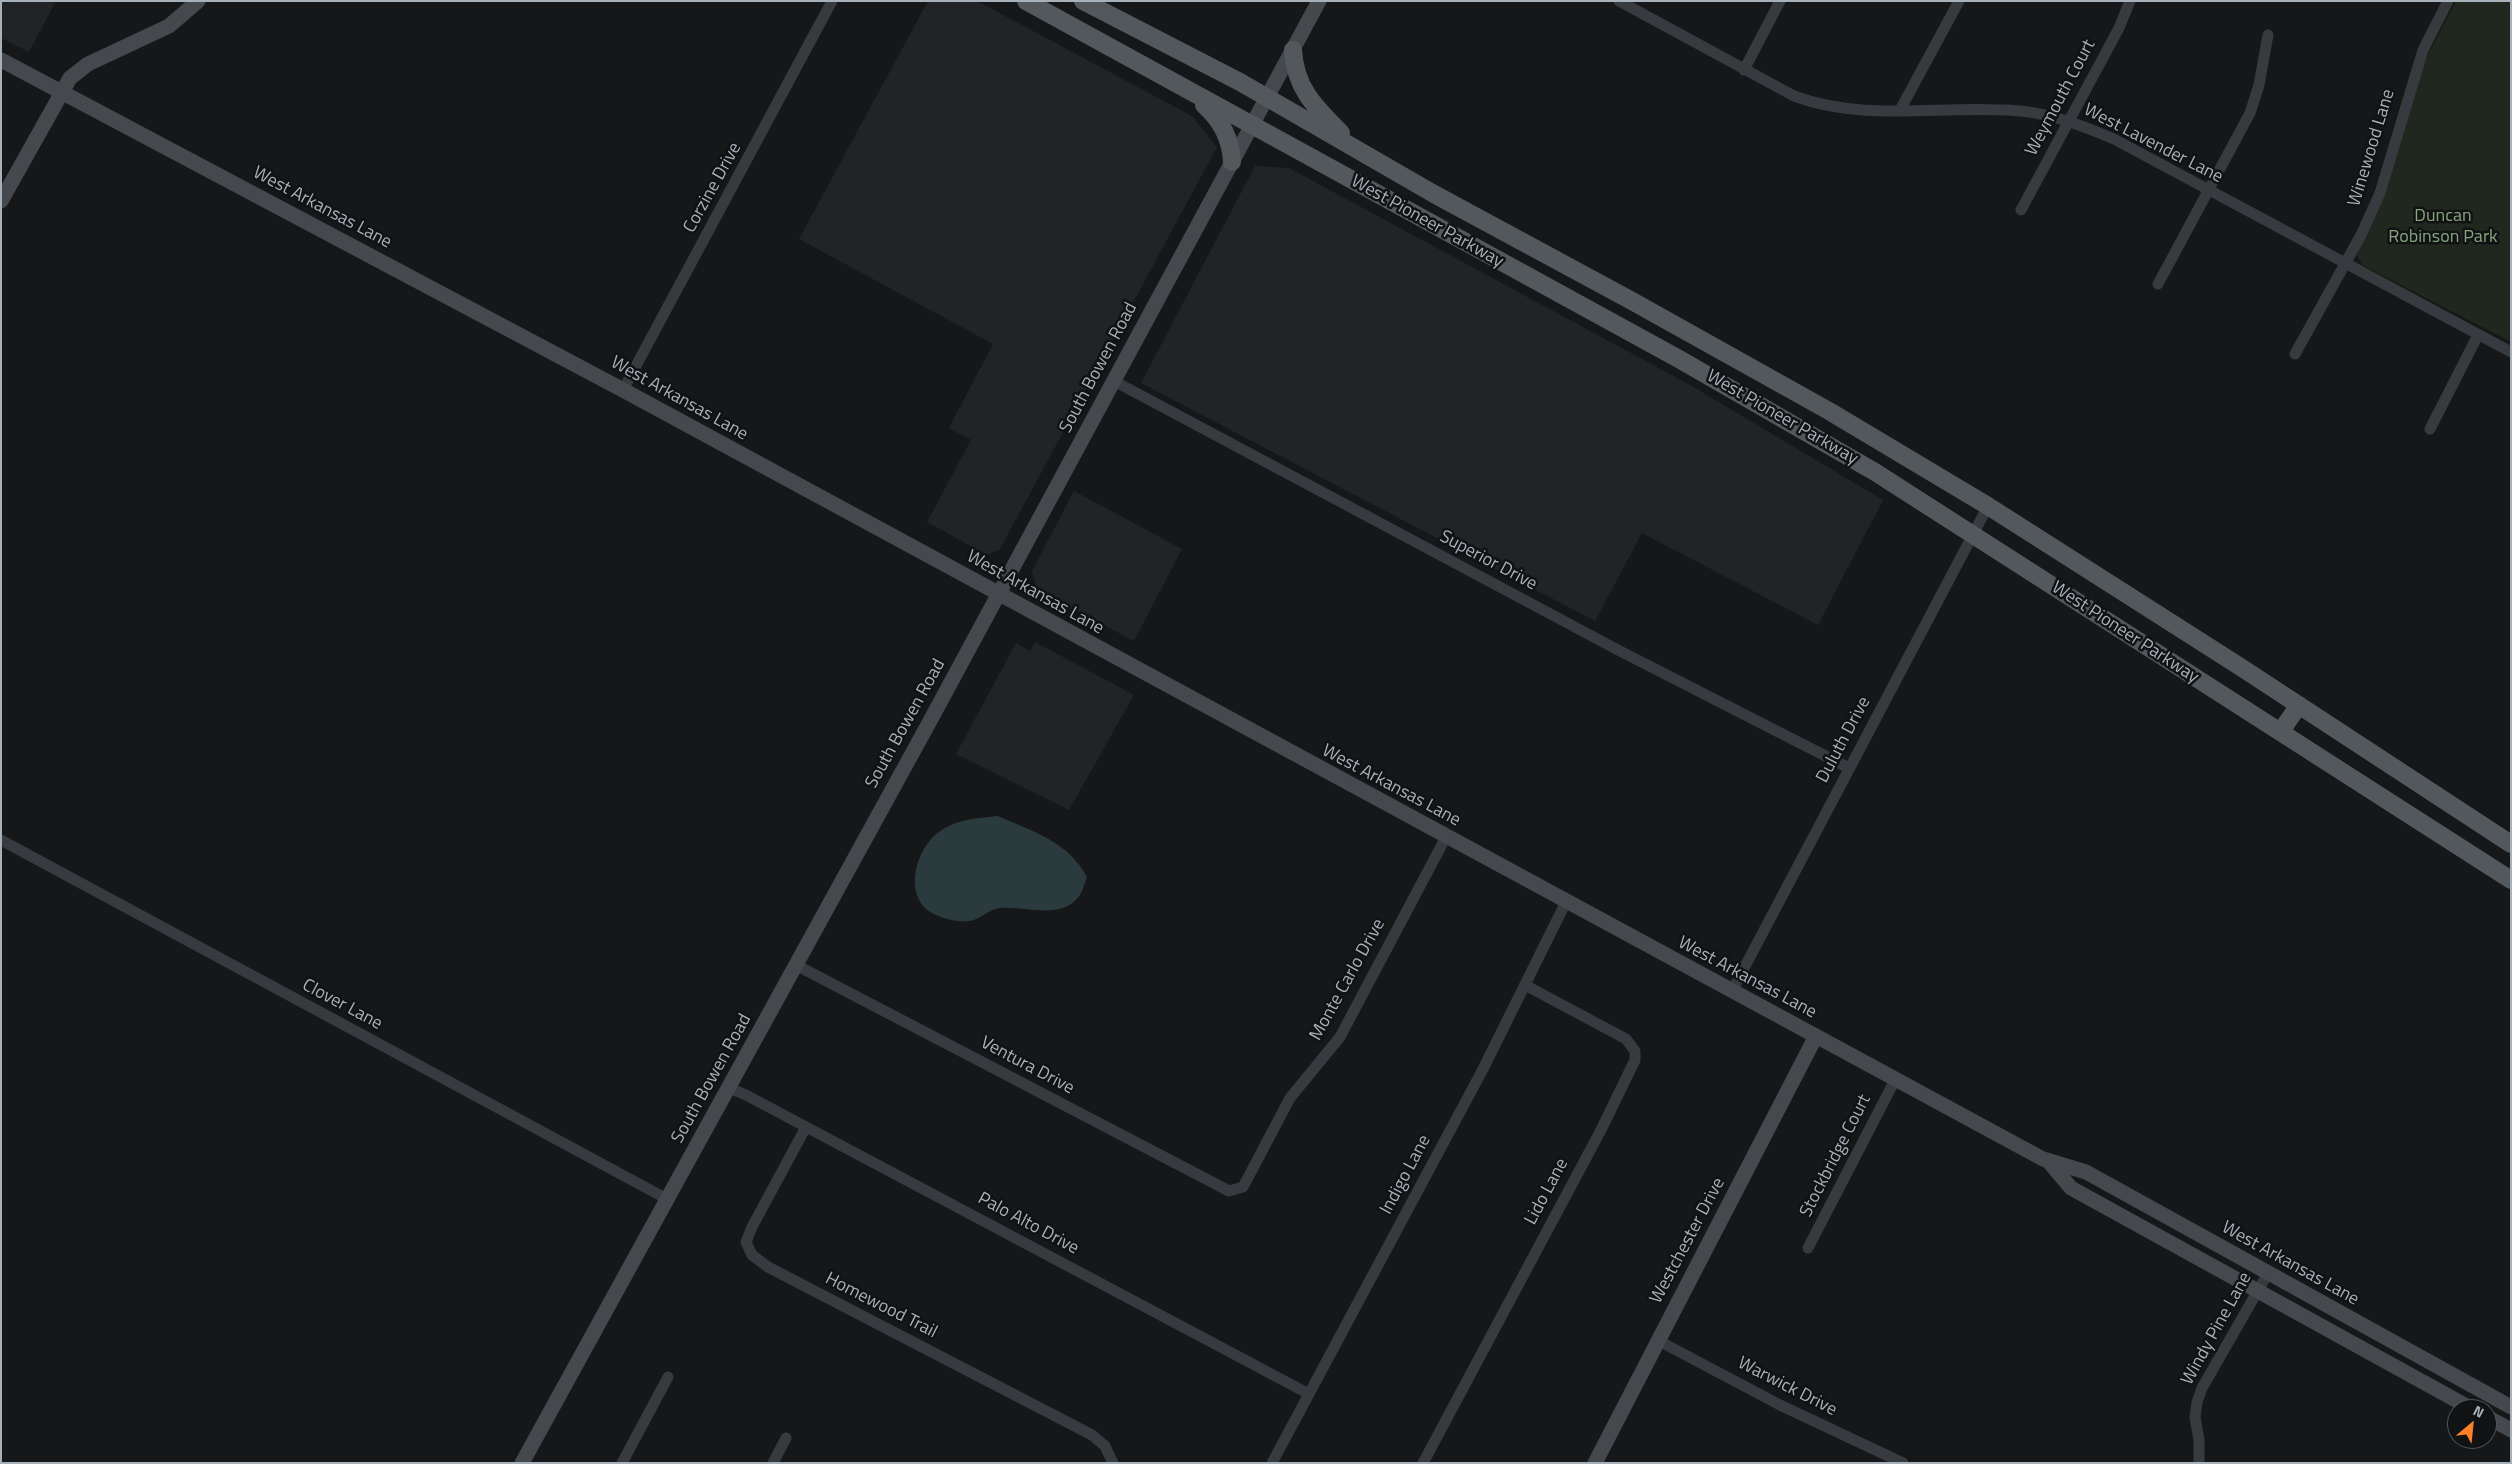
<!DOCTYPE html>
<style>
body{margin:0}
#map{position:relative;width:2512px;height:1464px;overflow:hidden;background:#161719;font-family:"Titillium Web",sans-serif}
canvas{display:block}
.frame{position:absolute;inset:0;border:2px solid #a7b1b9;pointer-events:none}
.north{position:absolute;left:2447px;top:1399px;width:50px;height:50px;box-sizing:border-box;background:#111214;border:1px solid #4d5256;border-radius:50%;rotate:28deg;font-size:14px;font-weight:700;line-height:20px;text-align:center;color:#a7b1b9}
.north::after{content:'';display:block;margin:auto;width:18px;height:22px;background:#fe8129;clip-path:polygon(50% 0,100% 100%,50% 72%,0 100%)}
</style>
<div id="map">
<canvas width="2512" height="1464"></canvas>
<div class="frame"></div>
<div class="north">N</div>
</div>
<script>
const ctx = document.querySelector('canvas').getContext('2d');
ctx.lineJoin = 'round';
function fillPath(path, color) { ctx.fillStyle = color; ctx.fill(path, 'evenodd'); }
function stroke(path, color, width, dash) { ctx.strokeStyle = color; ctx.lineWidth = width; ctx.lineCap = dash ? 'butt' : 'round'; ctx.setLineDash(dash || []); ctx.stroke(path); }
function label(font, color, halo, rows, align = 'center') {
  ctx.font = font + ' "Titillium Web",sans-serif'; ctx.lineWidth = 5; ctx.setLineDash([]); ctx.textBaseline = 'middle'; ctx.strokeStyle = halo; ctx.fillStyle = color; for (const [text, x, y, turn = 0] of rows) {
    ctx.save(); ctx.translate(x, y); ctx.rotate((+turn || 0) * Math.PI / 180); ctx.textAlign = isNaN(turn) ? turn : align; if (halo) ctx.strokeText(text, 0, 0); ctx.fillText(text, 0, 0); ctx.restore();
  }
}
fillPath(new Path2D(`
 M1 1H56L29 52 1 38Z
 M928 1H977L1192 116 1217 147 1000 549 987 555 927 522 971 440 949 428 993 344 799 239Z
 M1255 166 1289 168 1692 386 1883 500 1818 625 1642 533 1595 621 1141 383Z
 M1074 491 1182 549 1134 641 1037 590 1032 571Z
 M1035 642 1134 695 1069 810 956 754 1016 643 1030 651Z`), '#222326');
fillPath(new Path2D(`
 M2456 1H2511V342L2362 265 2357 255 2389 175 2424 62Z`), '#1f271e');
fillPath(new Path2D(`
 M998 816C1032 831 1069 842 1087 877 1085 882 1083 890 1080 895 1062 921 1026 906 1000 908 989 909 980 920 969 921 957 923 935 917 926 909 903 887 919 843 943 829 960 819 979 818 998 816Z`), '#2b3a3d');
stroke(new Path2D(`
 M1619 1 1794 96C1867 123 1944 104 2020 111 2053 114 2083 126 2114 139L2511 352
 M1744 70 1780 1
 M1900 110 1959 1
 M2021 210 2119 28 2130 1
 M2158 284 2250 113 2259 85 2268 35
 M2295 354 2361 235 2380 193 2423 50 2448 1
 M1114 381 1618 650 1849 768
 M623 390 832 1
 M2430 429 2478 335
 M1 840 667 1199
 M796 965 1229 1191 1243 1187 1290 1098 1340 1037 1446 837
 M1732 991 1988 506
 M729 1088 746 1095 1309 1394
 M806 1127 752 1227 746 1242 752 1255 768 1267 1092 1435 1105 1446 1113 1463
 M1808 1248 1895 1080
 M1657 1340 1780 1405 1903 1463
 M622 1463 668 1377
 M773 1463 786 1438
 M1272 1463 1482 1071 1566 902
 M1423 1463 1601 1130 1635 1060V1051L1626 1039 1525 985
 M2199 1463V1440L2195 1417 2197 1402 2202 1388 2268 1273`), '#373a3e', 11);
stroke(new Path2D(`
 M1 60 623 390 2043 1159 2086 1172 2511 1407
 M1 201 70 78 88 64 169 26 198 1
 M2049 1162 2071 1188 2472 1409
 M2487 1417 2511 1430
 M522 1463 930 721 1319 1
 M1595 1463 1816 1036`), '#45494e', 15);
stroke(new Path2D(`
 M1026 1 1679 359 1875 472 2511 880
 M1083 1 1240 82 1434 194 1632 301 1829 411 1988 506 2239 666 2511 844
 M1293 50C1295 88 1315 107 1341 133
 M1204 105C1221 120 1231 139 1232 162
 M2281 731 2299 705`), '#53585d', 18);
label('18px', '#a7b1b9', '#111214', [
 ["Weymouth Court",2061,98,-62],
 ["West Lavender Lane",2153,144,27],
 ["Winewood Lane",2372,148,-73],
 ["Corzine Drive",713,188,-61],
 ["West Arkansas Lane",322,208,28],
 ["West Pioneer Parkway",1427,222,29],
 ["South Bowen Road",1099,368,-62],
 ["West Arkansas Lane",679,399,29],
 ["West Pioneer Parkway",1782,418,30],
 ["Superior Drive",1488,561,28],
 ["West Arkansas Lane",1035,593,29],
 ["West Pioneer Parkway",2125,633,33],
 ["South Bowen Road",906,724,-61],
 ["Duluth Drive",1844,740,-62],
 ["West Arkansas Lane",1391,786,28],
 ["West Arkansas Lane",1747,978,28],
 ["Monte Carlo Drive",1348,980,-61],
 ["Clover Lane",342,1005,28],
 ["Ventura Drive",1027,1066,28],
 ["South Bowen Road",712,1079,-61],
 ["Stockbridge Court",1836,1156,-63],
 ["Indigo Lane",1406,1175,-62],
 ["Lido Lane",1547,1192,-62],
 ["Palo Alto Drive",1028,1224,28],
 ["Westchester Drive",1688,1241,-62],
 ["West Arkansas Lane",2290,1264,29],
 ["Homewood Trail",881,1306,27],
 ["Windy Pine Lane",2217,1329,-61],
 ["Warwick Drive",1787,1387,27]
]);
label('18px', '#85a57d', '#111214', [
 ["Duncan",2443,217],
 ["Robinson Park",2443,238]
]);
</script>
